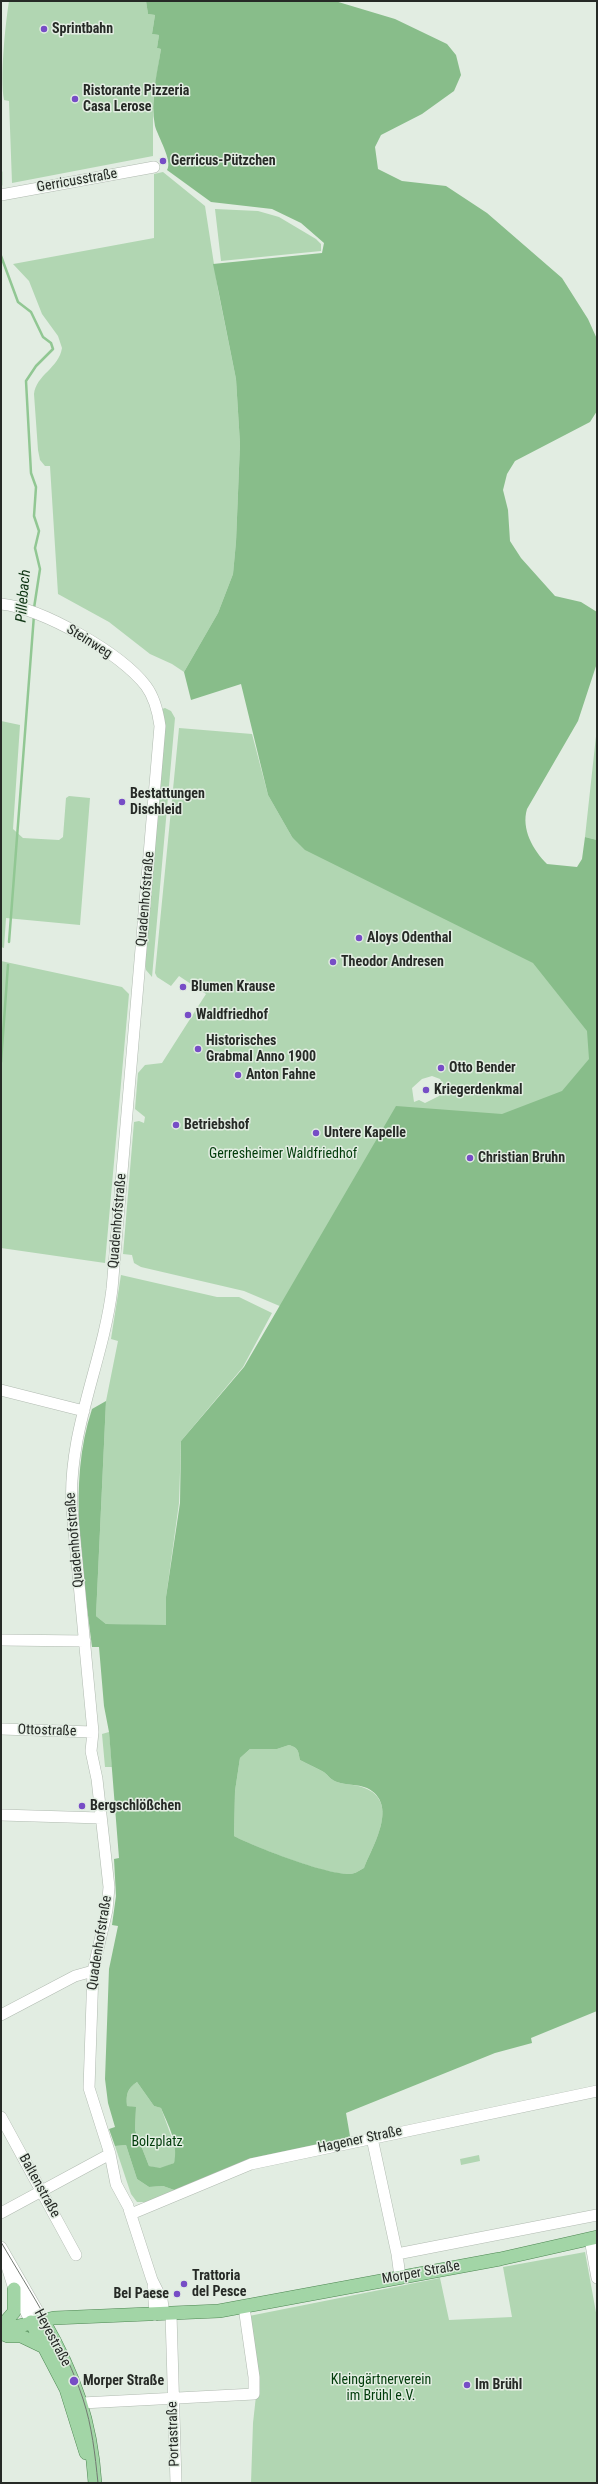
<!DOCTYPE html>
<meta charset="utf-8">
<style>
body{margin:0}
#map{position:relative;width:598px;height:2484px;overflow:hidden;background:#e2ede2;font-family:"Roboto Condensed",sans-serif}
canvas{display:block}
.frame{position:absolute;inset:0;border:2px solid #262a26;pointer-events:none}
</style>
<div id="map">
<canvas width="598" height="2484"></canvas>
<div class="frame"></div>
</div>
<script>
const ctx = document.querySelector('canvas').getContext('2d');
ctx.lineJoin = 'round';
function fillPath(path, color) { ctx.fillStyle = color; ctx.fill(path, 'evenodd'); }
function stroke(path, color, width, dash) { ctx.strokeStyle = color; ctx.lineWidth = width; ctx.lineCap = dash ? 'butt' : 'round'; ctx.setLineDash(dash || []); ctx.stroke(path); }
function label(font, color, halo, rows, align = 'center') {
  ctx.font = font + ' "Roboto Condensed",sans-serif'; ctx.lineWidth = 3; ctx.setLineDash([]); ctx.textBaseline = 'middle'; ctx.strokeStyle = halo; ctx.fillStyle = color; for (const [text, x, y, turn = 0] of rows) {
    ctx.save(); ctx.translate(x, y); ctx.rotate((+turn || 0) * Math.PI / 180); ctx.textAlign = isNaN(turn) ? turn : align; if (halo) ctx.strokeText(text, 0, 0); ctx.fillText(text, 0, 0); ctx.restore();
  }
}
fillPath(new Path2D(`
 M9 1H146L148 14 155 15 152 34 159 35 157 48 161 49 153 99V156L12 183 9 101 4 100C0 77 5 27 9 1Z
 M163 172 205 206 218 290 236 379 240 444 236 542 233 574 218 613 184 672 172 664 150 654 109 622 58 594 50 466H45L40 460 38 450 34 394C36 375 59 368 62 348L58 336 42 314 29 281 13 264 154 238V174Z
 M215 209 258 211 279 217 316 239 321 244V251L221 261Z
 M165 708 171 711 175 718 152 977 146 970 145 962 164 742 162 709Z
 M1 721 20 725 13 829 23 838 59 840 63 837 66 798 69 796 90 798 80 925 6 918 4 948 1 947Z
 M597 727V840L585 837Z
 M179 728 252 734 268 795 292 837 597 971V1575L301 1315 244 1291 141 1267 134 1263 132 1255 123 1254 134 1122 139 1121 144 1123 145 1117 135 1109 138 1073 145 1065 162 1063 206 994 179 976 171 986 157 977 155 973ZM432 1076 440 1079 444 1086 440 1089 439 1096 425 1103 419 1100 414 1102 412 1088 422 1079Z
 M1 961 122 987 129 994 105 1263 1 1248Z
 M121 1275 217 1297H239L272 1313 243 1367 181 1441 179 1503 166 1597V1626L106 1624 96 1616 106 1401 118 1341 111 1339Z
 M109 1732 112 1767H105L102 1734Z
 M289 1745C299 1748 298 1751 300 1760 307 1764 315 1767 322 1771 328 1774 330 1780 337 1782 346 1785 357 1784 367 1789 399 1804 373 1845 364 1868 360 1870 355 1874 350 1874 328 1876 255 1847 234 1836L235 1791 240 1758 250 1749H277Z
 M137 2082 154 2106 161 2108 177 2152 174 2163 160 2169 149 2166 135 2130 136 2108 127 2106C126 2094 127 2089 137 2082Z
 M126 2145 137 2179 149 2187 163 2186 177 2191 146 2202H137L131 2194 115 2146Z
 M479 2155 480 2161 461 2165 460 2159Z
 M585 2252 597 2318V2483H251L253 2423 258 2378 249 2316 440 2278 449 2320 512 2317 503 2267Z`), '#b1d6b2');
fillPath(new Path2D(`
 M146 1H335L395 19 447 44 456 55 461 75 454 91 422 114 381 135 375 147 378 169 402 181 446 186 487 213 562 278 588 319 597 339V411L590 422 515 461 507 474 503 490 508 510 510 541 521 558 555 596 581 602 597 612V663L578 721 527 809C521 829 533 850 547 864L577 867 582 859 585 837 597 840V2011L531 2038 532 2043 495 2053 346 2113 351 2142 278 2156 177 2191 163 2186 149 2187 137 2179 126 2145 115 2146 109 2129 115 2127 108 2103 105 2079 109 1969 118 1926 112 1925 116 1896 114 1859 119 1858 109 1732 104 1706 99 1647H92C83 1571 67 1484 92 1409L106 1401 96 1616 106 1624 166 1625V1597L180 1503 181 1441 244 1367 396 1106 502 1114 562 1091 589 1059 587 1031 533 963 305 850 292 837 268 795 241 684 191 700 184 672 218 613 233 574 236 542 240 444 236 379 213 264 322 253 324 243 301 223 272 209 211 202 167 170C173 161 158 137 155 126 150 101 157 74 161 49L157 48 159 35 152 34 155 15 148 14ZM289 1745C299 1748 298 1751 300 1760 307 1764 315 1767 322 1771 328 1774 330 1780 337 1782 346 1785 357 1784 367 1788 399 1804 373 1845 364 1868 360 1870 355 1874 350 1874 327 1875 255 1847 234 1836L235 1791 240 1758 250 1749H277ZM137 2082 154 2106 161 2108C168 2125 179 2144 174 2163L160 2168 149 2166 135 2130 136 2107 127 2106C126 2094 127 2089 137 2082Z`), '#88bd8a');
stroke(new Path2D(`
 M1 172V185
 M1 256 18 302 31 312 43 337 51 343 53 349 36 366 26 381 31 473 36 487 34 516 39 531 35 548 40 569 34 608
 M9 942 34 615
 M1 1062 8 965`), '#91c793', 2.5);
const minor = new Path2D(`
 M1 195 154 167
 M1 604C42 608 121 653 146 686 155 698 158 712 160 726L112 1289C103 1363 67 1433 72 1509L93 1732 91 1751 97 1779 109 1887 107 1910 93 1971 89 2088 110 2154 116 2184 128 2206
 M1 1390 84 1411
 M1 1640 85 1641
 M1 1729 93 1732
 M1 1815 101 1818
 M1 2015 75 1976 93 1971
 M1 2117 76 2255
 M372 2138 397 2254 400 2277
 M129 2209 152 2280 162 2300 164 2314
 M1 2213 110 2154
 M131 2214 251 2164 597 2091
 M590 2239 597 2278
 M1 2247 43 2320
 M397 2254 597 2215
 M5 2260 14 2289 31 2322
 M153 2286 155 2315
 M171 2314 176 2483
 M82 2403 254 2394V2377L244 2307`);
const major = new Path2D(`
 M43 2320C74 2374 91 2421 95 2483
 M31 2322 66 2389 86 2453
 M1 2327 14 2312V2289
 M1 2330 54 2318 219 2311 500 2259 597 2237
 M1 2333 8 2336H21L46 2348`);
stroke(minor, '#b0bab0', 12);
stroke(major, '#4e8753', 14);
stroke(minor, '#fff', 11);
stroke(major, '#a2d5a6', 13);
stroke(new Path2D(`
 M1 2242C30 2292 65 2344 83 2399 92 2426 95 2454 98 2483`), '#727972', 1);
for (const [x, y, r, color] of [
 [44,29,4,"#774dc6"],
 [75,99,4,"#774dc6"],
 [163,161,4,"#774dc6"],
 [122,802,4,"#774dc6"],
 [359,938,4,"#774dc6"],
 [333,962,4,"#774dc6"],
 [183,987,4,"#774dc6"],
 [188,1015,4,"#774dc6"],
 [198,1049,4,"#774dc6"],
 [441,1068,4,"#774dc6"],
 [238,1075,4,"#774dc6"],
 [426,1090,4,"#774dc6"],
 [176,1125,4,"#774dc6"],
 [316,1133,4,"#774dc6"],
 [470,1158,4,"#774dc6"],
 [82,1806,4,"#774dc6"],
 [184,2284,4,"#774dc6"],
 [177,2294,4,"#774dc6"],
 [74,2381,5,"#774dc6"],
 [467,2385,4,"#774dc6"]
]) { const dot = new Path2D(); dot.arc(x, y, r, 0, 2 * Math.PI); ctx.fillStyle = color; ctx.fill(dot); stroke(dot, '#e2ede2', 1.5); }
label('bold 14px', '#262a26', '#e2ede2', [
 ["Sprintbahn",52,29],
 ["Ristorante Pizzeria",83,91],
 ["Casa Lerose",83,107],
 ["Gerricus-Pützchen",171,161],
 ["Bestattungen",130,794],
 ["Dischleid",130,810],
 ["Aloys Odenthal",367,938],
 ["Theodor Andresen",341,962],
 ["Blumen Krause",191,987],
 ["Waldfriedhof",196,1015],
 ["Historisches",206,1041],
 ["Grabmal Anno 1900",206,1057],
 ["Otto Bender",449,1068],
 ["Anton Fahne",246,1075],
 ["Kriegerdenkmal",434,1090],
 ["Betriebshof",184,1125],
 ["Untere Kapelle",324,1133],
 ["Christian Bruhn",478,1158],
 ["Bergschlößchen",90,1806],
 ["Trattoria",192,2276],
 ["del Pesce",192,2292],
 ["Bel Paese",169,2294,"right"],
 ["Morper Straße",83,2381],
 ["Im Brühl",475,2385]
], 'left');
label('14px', '#262a26', '#e2ede2', [
 ["Gerricusstraße",77,181,-10],
 ["Steinweg",89,642,32],
 ["Quadenhofstraße",146,899,-85],
 ["Quadenhofstraße",118,1221,-85],
 ["Quadenhofstraße",75,1540,-95],
 ["Ottostraße",47,1731,2],
 ["Quadenhofstraße",100,1943,-81],
 ["Hagener Straße",360,2140,-12],
 ["Baltenstraße",39,2186,61],
 ["Morper Straße",421,2273,-10],
 ["Heyestraße",52,2338,62],
 ["Portastraße",174,2434,-92]
]);
label('14px', '#003b0a', '#e2ede2', [
 ["Gerresheimer Waldfriedhof",283,1154],
 ["Bolzplatz",157,2142],
 ["Kleingärtnerverein",381,2380],
 ["im Brühl e.V.",381,2396]
]);
label('italic 15px', '#0f3514', '#e2ede2', [
 ["Pillebach",24,596,-85]
]);
</script>
